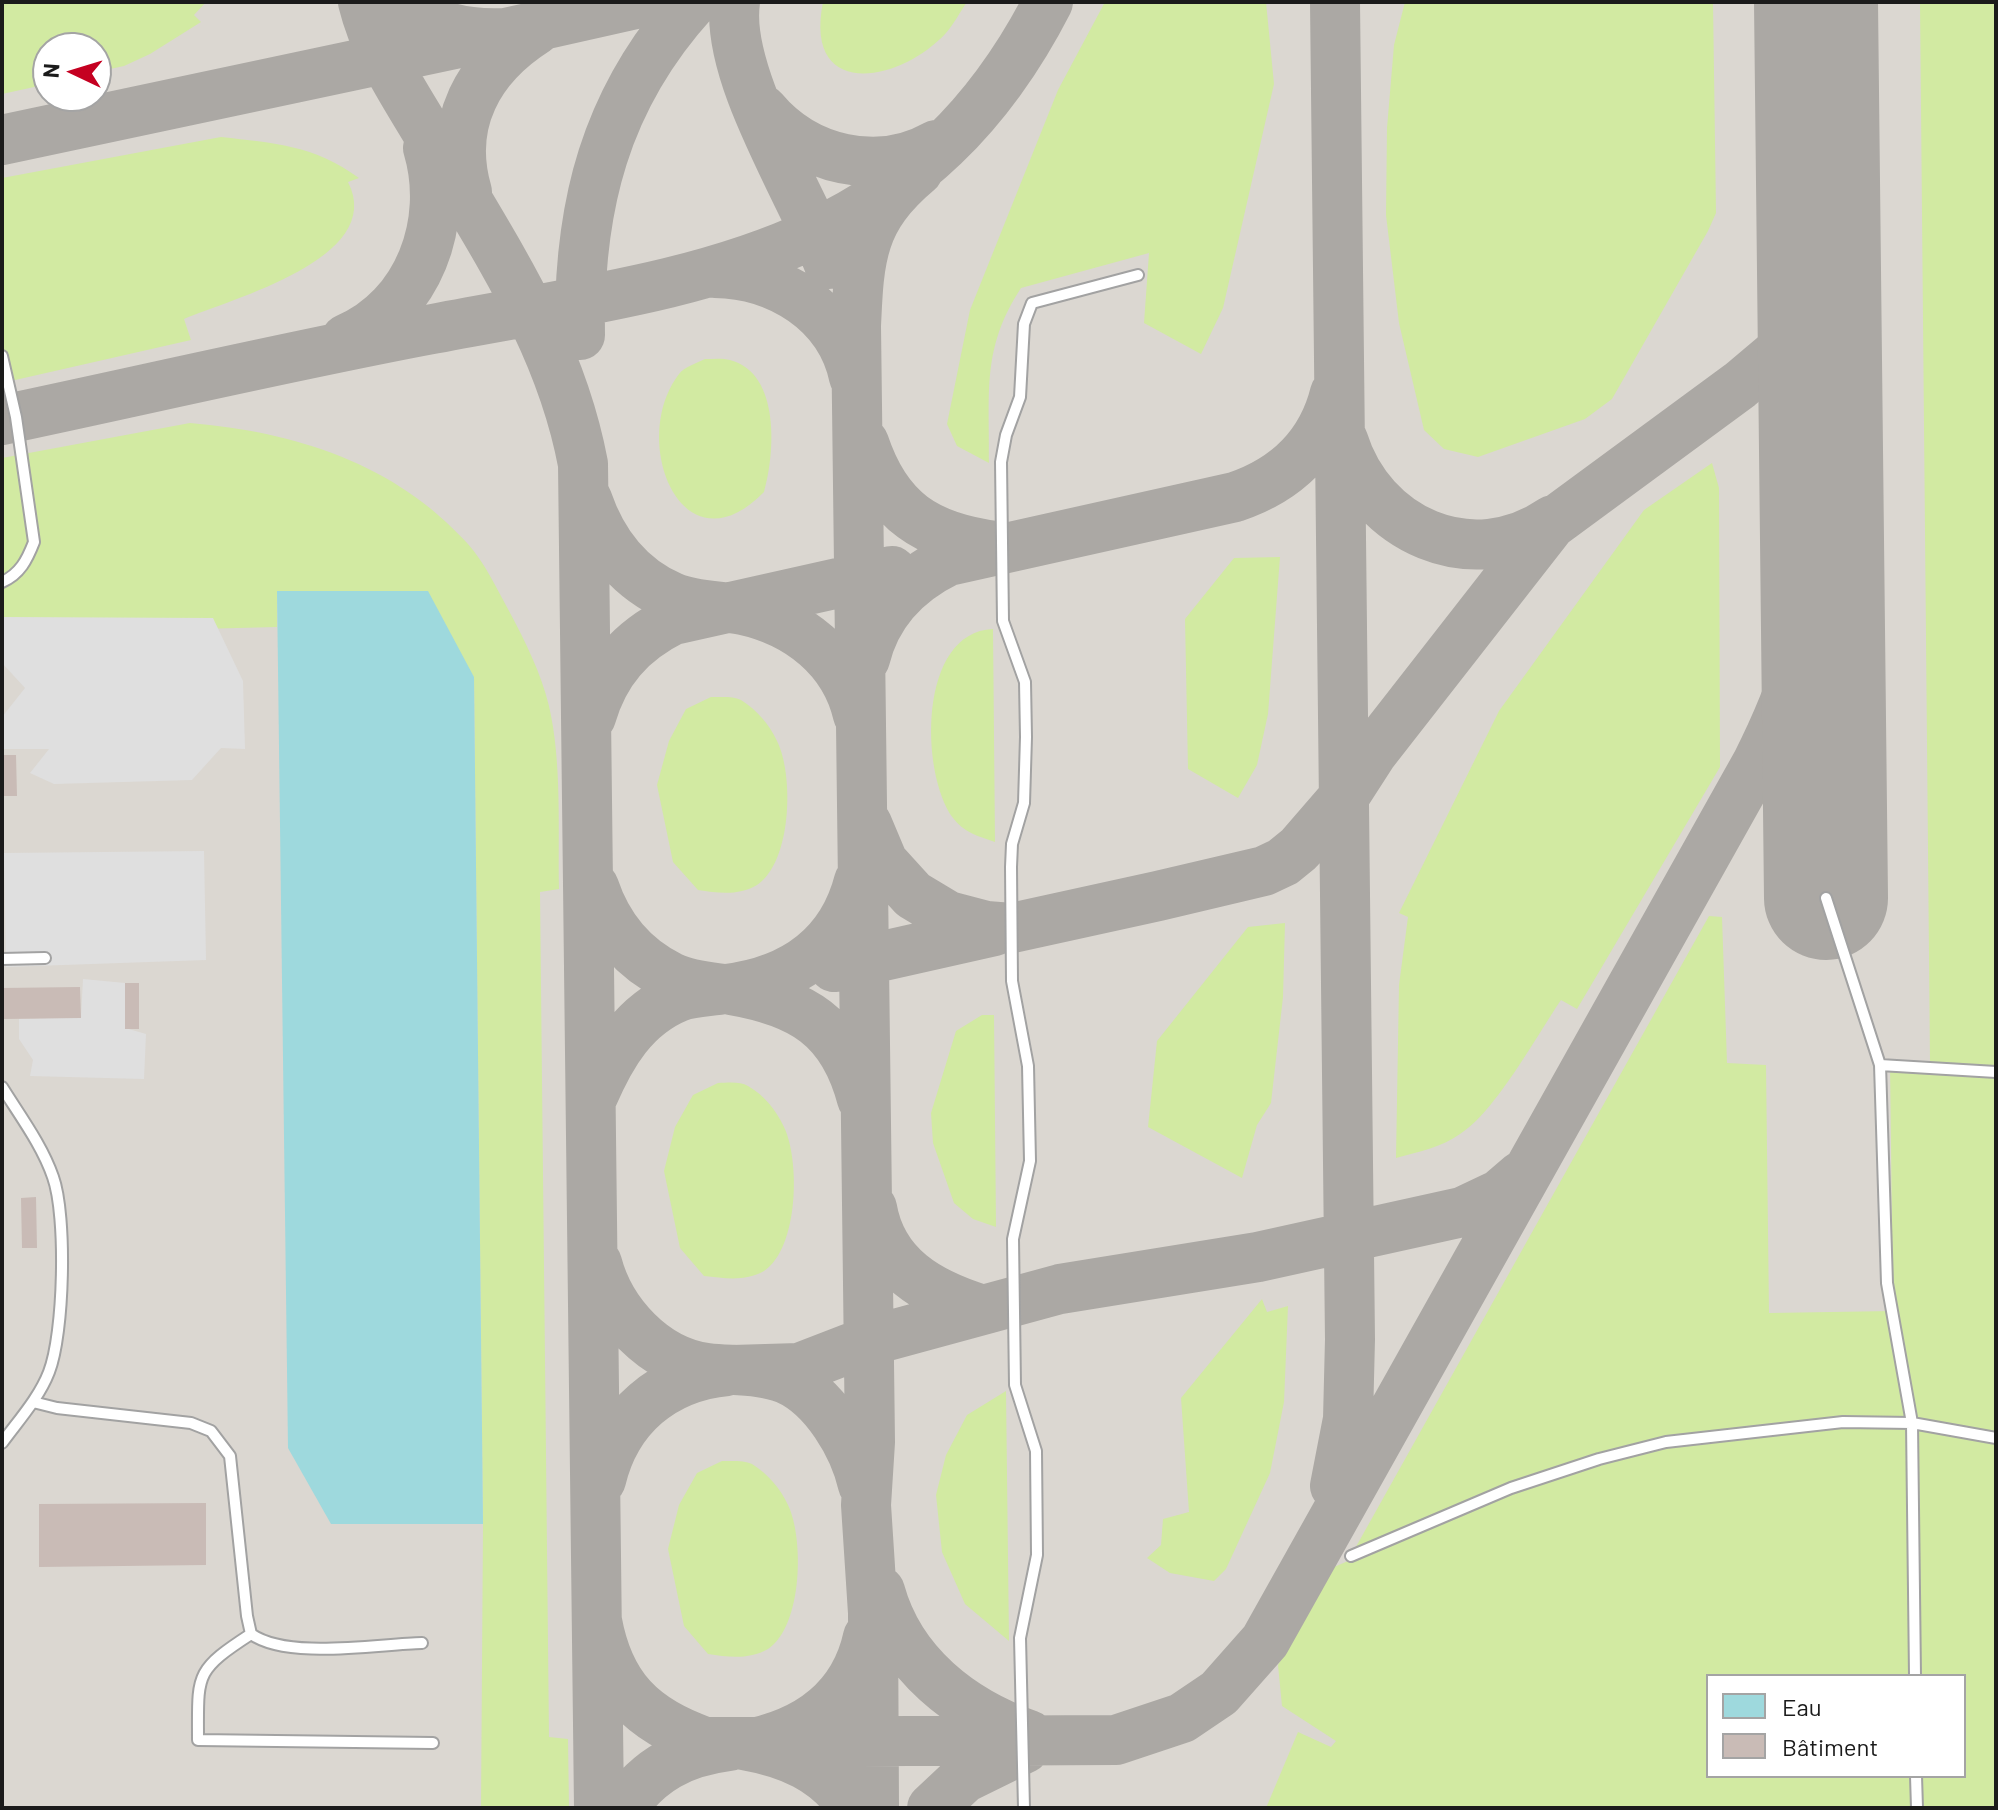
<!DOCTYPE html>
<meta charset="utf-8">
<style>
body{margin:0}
#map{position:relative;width:1998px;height:1810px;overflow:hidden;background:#ede6df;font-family:Barlow,sans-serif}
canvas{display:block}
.frame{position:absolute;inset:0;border:4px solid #1b1b1b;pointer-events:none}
.legend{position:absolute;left:1706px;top:1674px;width:260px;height:104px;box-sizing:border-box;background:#fff;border:2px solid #a4a4a4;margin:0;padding:10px 14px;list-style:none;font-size:24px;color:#1b1b1b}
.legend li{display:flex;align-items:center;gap:16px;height:40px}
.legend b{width:40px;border:2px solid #a4a4a4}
.north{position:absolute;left:32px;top:32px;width:80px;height:80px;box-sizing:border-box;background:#fff;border:2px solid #a4a4a4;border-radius:50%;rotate:274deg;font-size:22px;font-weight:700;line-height:32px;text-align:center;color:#1b1b1b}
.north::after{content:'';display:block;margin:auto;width:28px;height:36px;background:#c50021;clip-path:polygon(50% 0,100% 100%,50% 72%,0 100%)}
</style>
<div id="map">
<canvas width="1998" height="1810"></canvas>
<div class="frame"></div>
<ul class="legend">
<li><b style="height:22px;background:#9ed9dd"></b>Eau</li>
<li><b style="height:22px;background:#c9bbb6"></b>Bâtiment</li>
</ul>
<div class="north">N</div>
</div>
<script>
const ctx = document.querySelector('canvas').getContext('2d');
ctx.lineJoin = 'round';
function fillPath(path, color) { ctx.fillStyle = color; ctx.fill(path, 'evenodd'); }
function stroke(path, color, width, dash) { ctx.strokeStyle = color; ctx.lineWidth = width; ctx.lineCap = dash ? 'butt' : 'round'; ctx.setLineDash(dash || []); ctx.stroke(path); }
fillPath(new Path2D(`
 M2 2H1996V1808H2ZM48 48H96V96H48ZM1708 1676H1964V1776H1708Z`), '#dbd7d1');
fillPath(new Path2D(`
 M2 2H206L194 15 201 22 150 54 124 66 96 72V48H48V84L2 94Z
 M823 2H967C960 12 954 24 946 33 900 83 803 101 823 2Z
 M1105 2H1266L1274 84 1223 308 1201 354 1144 323 1149 253 1021 288C981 349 990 393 989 463L957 446 947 424 970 310 1058 90Z
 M1405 2H1713L1716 213 1708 231 1612 399 1585 419 1478 457 1444 449 1424 430 1399 323 1386 215 1387 128 1394 45Z
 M1920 2H1996V1808H1266L1298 1732 1331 1747 1336 1741 1282 1706 1278 1665 1334 1567 1348 1561 1709 916 1722 917 1727 1063 1766 1065 1769 1313 1893 1311 1890 1063 1930 1067V1060ZM1708 1676H1964V1776H1708Z
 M221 137C274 143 314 145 359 178L348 182C387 258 231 299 184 319L191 340 2 383V178Z
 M705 359C713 359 723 358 730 360 781 373 775 455 764 492 682 576 628 440 679 374 684 367 697 363 705 359Z
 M190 423C295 432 395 463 468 544 485 563 497 589 509 611 525 641 541 673 549 706 562 762 558 831 559 889L540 892 549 1737 568 1739 569 1808H481L483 1524 474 677 277 592V627L2 634V458Z
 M1712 463 1719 488 1720 767 1577 1009 1561 1000C1536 1037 1495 1112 1460 1134 1442 1147 1418 1152 1396 1158L1399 985 1408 917 1399 913 1499 711 1644 510Z
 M1280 557 1268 714 1257 765 1238 798 1188 769 1185 619 1234 558Z
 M993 629 995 842C980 837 963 832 953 818 920 773 918 632 993 629Z
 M711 697C721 697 734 696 741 700 757 710 769 724 777 741 794 775 792 862 757 885 739 896 718 893 698 890L673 862 657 785 669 741 686 709Z
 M1285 923 1283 997 1271 1103 1257 1125 1242 1178 1148 1127 1157 1041 1248 927Z
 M982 1015H994L996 1227 973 1219 954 1203 933 1143 931 1113 956 1031Z
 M718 1083C727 1083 740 1081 748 1086 764 1095 776 1110 784 1127 800 1160 799 1248 764 1271 745 1282 724 1278 704 1276L680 1248 664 1171 675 1127 693 1095Z
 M1262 1299 1267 1312 1288 1306 1284 1402 1270 1473 1226 1569 1214 1581 1170 1573 1147 1558 1161 1545 1163 1519 1189 1512 1181 1398Z
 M1006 1391 1009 1641 965 1604 942 1552 936 1495 946 1455 967 1415Z
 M722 1461C731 1461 744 1460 752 1464 768 1474 780 1488 788 1505 804 1538 803 1626 768 1649 749 1660 728 1657 708 1654L684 1626 668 1549 679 1505 697 1473Z`), '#d2eaa2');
fillPath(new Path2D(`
 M2 617 213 618 243 681 245 749 221 748 192 780 54 784 30 773 49 749H4L2 744V717L25 688 2 663Z
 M204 851 206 960 6 967 4 853Z
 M83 979 125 983V1028L146 1034 144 1079 30 1076 33 1060 19 1039V1019L81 1017Z`), '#dfdfdf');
fillPath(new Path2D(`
 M277 591H428L474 677 483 1524H331L288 1448Z`), '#9ed9dd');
stroke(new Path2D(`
 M363 2C376 55 407 97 434 144 495 249 560 342 583 464L599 1808
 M399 2C432 27 464 35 506 33L644 2
 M735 2C725 74 801 193 829 264
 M1335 2 1350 1339 1348 1419 1335 1486
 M763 110C805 160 878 178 936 145
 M2 140 506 33
 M467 192C447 123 478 67 536 30
 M715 273C778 274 840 311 854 377
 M580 335C578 207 605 99 693 2
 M346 339C419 308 450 222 428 148
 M2 420C144 390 285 357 427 330 688 280 913 266 1048 2
 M1343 440C1371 530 1471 576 1553 520
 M864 443C887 512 927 537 996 546
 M587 499C602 543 628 578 672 597 695 607 719 605 743 610 798 622 845 658 858 715
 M865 659C876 613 907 581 948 561L1235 497C1286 480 1322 446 1335 393
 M591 717C604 671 631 641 673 620L892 571
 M867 824 883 862 913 895 948 916 986 926 1012 928 1158 896 1264 871 1283 862 1299 849 1344 797 1373 752 1551 524 1740 385 1785 347 1799 327 1810 302 1819 247
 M594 887C607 926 632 958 671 977 689 986 711 987 731 990 801 1002 843 1026 862 1099
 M834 967 994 931
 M593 1096C611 1054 634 1015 678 997 694 991 709 992 726 989 792 981 842 947 859 881
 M872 1208C882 1267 929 1293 980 1309
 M597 1263C610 1313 654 1361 707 1368 732 1371 762 1369 786 1379 825 1396 854 1446 863 1485
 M733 1370 799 1368 869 1341 1060 1289 1258 1257 1462 1212 1500 1194 1521 1176
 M601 1480C616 1417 663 1377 727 1371
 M880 1591C900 1664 961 1711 1029 1735
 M597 1621C609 1687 642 1720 705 1742L1116 1740 1182 1718 1219 1693 1265 1641 1757 763C1796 686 1815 623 1821 536
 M623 1808C649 1769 683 1752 729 1746
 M853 1808C826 1768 788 1753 743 1745 805 1734 854 1702 868 1637
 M874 1808 873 1613 866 1505 870 1442 856 326C859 256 861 219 918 171
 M932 1808 964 1778 1025 1748`), '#aba8a4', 50);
stroke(new Path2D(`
 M1816 2 1826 898`), '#aba8a4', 124);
fillPath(new Path2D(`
 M2 755H16L17 796H2Z
 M125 983H139V1029H125Z
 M80 987 81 1018 3 1019 2 988Z
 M36 1197 37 1248H22L21 1198Z
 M206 1503V1565L39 1567V1504Z`), '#c9bbb6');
const lane = new Path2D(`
 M2 356 16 417 34 542C27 560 20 574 2 582
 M1826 898 1880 1065
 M2 959 45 958
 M2 1087C20 1116 42 1145 53 1177 67 1216 64 1334 49 1372 39 1398 18 1421 2 1443
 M33 1402 57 1408 191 1423 211 1431 230 1456 247 1616 251 1634C288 1660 377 1644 422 1643
 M1351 1556 1511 1488 1599 1459 1666 1442 1843 1422 1912 1423 1996 1438
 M251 1634C194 1671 198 1674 198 1740L433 1743
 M1915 1676 1912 1423 1887 1283 1880 1065 1996 1072
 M1916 1776 1917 1808
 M1024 1808 1020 1638 1037 1555 1036 1451 1015 1385 1013 1239 1030 1161 1028 1066 1012 981 1011 867 1012 844 1024 803 1026 737 1025 682 1003 621 1001 462 1006 435 1020 397 1024 324 1032 303 1138 275`);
stroke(lane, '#a2a2a2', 14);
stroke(lane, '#fff', 10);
</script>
